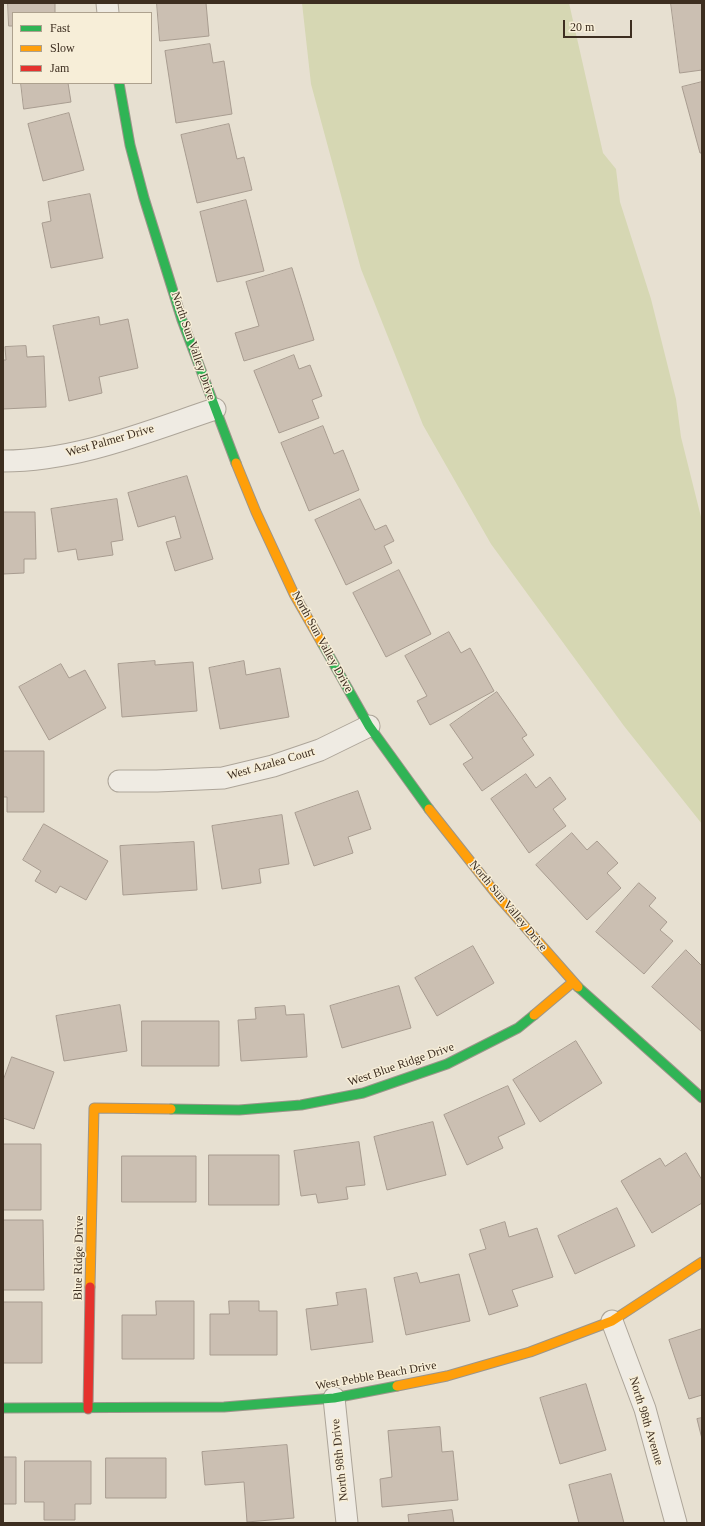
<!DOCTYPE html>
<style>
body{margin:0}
#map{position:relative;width:705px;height:1526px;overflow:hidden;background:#e7e0d1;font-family:"Times New Roman",serif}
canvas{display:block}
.frame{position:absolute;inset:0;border:4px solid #3d2e20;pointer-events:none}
.legend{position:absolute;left:12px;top:12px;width:140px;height:72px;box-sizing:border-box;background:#f7eed8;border:1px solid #ada18e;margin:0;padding:5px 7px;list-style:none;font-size:12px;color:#3d2e20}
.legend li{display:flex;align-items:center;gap:8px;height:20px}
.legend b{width:20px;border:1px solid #ada18e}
.scale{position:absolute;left:563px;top:20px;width:69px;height:18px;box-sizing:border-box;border:2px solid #3d2e20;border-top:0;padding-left:5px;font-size:12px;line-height:14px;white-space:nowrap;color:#3d2e20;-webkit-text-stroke:3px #f7eed8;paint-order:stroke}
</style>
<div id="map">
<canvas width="705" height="1526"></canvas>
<div class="frame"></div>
<ul class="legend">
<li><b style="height:5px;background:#30b455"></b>Fast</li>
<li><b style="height:5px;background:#ff9f0a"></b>Slow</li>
<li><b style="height:5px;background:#e5322d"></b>Jam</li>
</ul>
<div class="scale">20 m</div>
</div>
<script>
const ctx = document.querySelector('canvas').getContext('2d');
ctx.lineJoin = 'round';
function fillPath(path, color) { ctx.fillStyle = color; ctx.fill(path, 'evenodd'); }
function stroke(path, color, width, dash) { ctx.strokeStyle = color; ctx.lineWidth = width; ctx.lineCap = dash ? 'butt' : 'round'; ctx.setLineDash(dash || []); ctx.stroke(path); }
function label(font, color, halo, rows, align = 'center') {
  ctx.font = font + ' "Times New Roman",serif'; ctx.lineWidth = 3; ctx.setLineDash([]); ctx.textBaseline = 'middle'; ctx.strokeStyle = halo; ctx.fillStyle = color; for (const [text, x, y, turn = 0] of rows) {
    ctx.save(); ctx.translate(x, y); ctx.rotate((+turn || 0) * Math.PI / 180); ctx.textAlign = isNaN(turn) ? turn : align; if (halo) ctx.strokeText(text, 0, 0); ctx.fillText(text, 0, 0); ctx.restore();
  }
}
fillPath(new Path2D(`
 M302 3H569L603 153 616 169 620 202 651 299 676 399 681 437 702 521V824L624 726 491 544 423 425 361 269 311 84Z`), '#d6d7b3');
const building = new Path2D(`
 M8 3H55V13H13V26H9Z
 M157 3H206L209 36 160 41Z
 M671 3H702V70L680 73Z
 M210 44 213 63 224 61 232 114 176 123 165 51Z
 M702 82V153H700L682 87Z
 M21 83H68L71 102 24 109Z
 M69 113 84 170 43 181 28 124Z
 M229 124 237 159 244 157 252 190 197 203 181 135Z
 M90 194 103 258 51 268 42 223 51 221 48 202Z
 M246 200 264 271 217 282 200 212Z
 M292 268 314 340 244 361 235 333 259 326 246 282Z
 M99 317 100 325 128 319 138 368 99 377 102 393 69 401 53 326Z
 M26 346 27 357 44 356 46 407 3 409V360H6L5 347Z
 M294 355 299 369 310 365 322 396 312 400 319 418 279 433 254 371Z
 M323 426 334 454 343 450 359 490 309 511 281 443Z
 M187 476 213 559 175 571 166 542 181 538 175 516 138 527 128 493Z
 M117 499 123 540 111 542 113 555 78 560 76 549 58 552 51 509Z
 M360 499 375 530 386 525 394 541 384 546 392 563 346 585 315 520Z
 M3 512H35L36 559H24V573L3 574Z
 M399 570 431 634 386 657 353 593Z
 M449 632 461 653 470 648 494 691 430 725 417 701 427 696 405 656Z
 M155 661V665L193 662 197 711 122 717 118 664Z
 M244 661 246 675 280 668 289 717 220 729 209 668Z
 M61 664 69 678 85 670 106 708 49 740 19 687Z
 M497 692 527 735 522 738 534 755 482 791 463 764 473 758 450 725Z
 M3 751H44V812H7V797H3Z
 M526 774 536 788 550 777 566 799 553 809 566 826 529 853 491 799Z
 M358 791 371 829 348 837 353 853 314 866 295 813Z
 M282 815 289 864 259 869 261 883 222 889 212 826Z
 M44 824 108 861 86 900 60 886 56 893 35 881 41 871 23 860Z
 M572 833 587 850 597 841 618 863 607 873 621 888 587 920 536 865Z
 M194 842 197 890 123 895 120 846Z
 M639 883 656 898 649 906 667 922 660 930 673 941 644 974 596 932Z
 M473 946 494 983 437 1016 415 978Z
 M686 950 702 966V1032L652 987Z
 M399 986 411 1028 342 1048 330 1006Z
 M120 1005 127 1051 64 1061 56 1016Z
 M285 1006 286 1015 304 1014 307 1057 241 1061 238 1020 256 1019 255 1008Z
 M142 1021H219V1066H142Z
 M576 1041 602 1083 540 1122 513 1080Z
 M12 1057 54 1072 34 1129 3 1118V1081Z
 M508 1086 525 1124 498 1137 503 1148 467 1165 444 1115Z
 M433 1122 446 1175 387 1190 374 1137Z
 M359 1142 365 1185 346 1187 348 1199 318 1203 316 1194 301 1196 294 1151Z
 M3 1144H41V1210H3Z
 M686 1153 702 1180V1203L652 1233 621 1181 660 1158 665 1166Z
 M209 1155H279V1205H209Z
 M122 1156H196V1202H122Z
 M617 1208 635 1246 575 1274 558 1236Z
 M3 1220H43L44 1290H3Z
 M505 1222 509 1237 537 1228 553 1277 512 1290 518 1306 489 1315 469 1254 486 1249 480 1230Z
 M417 1273 420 1283 459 1274 470 1321 406 1335 394 1278Z
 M366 1289 373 1342 311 1350 306 1309 338 1305 336 1293Z
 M156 1301H194V1359H122V1315H156Z
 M229 1301H259V1311H277V1355H210V1314H229Z
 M3 1302H42V1363H3Z
 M702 1329V1395L689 1399 669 1340Z
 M586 1384 606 1450 560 1464 540 1398Z
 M702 1418V1439L697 1419Z
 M440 1427 442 1452 453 1451 458 1500 382 1507 380 1479 392 1477 388 1431Z
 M287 1445 294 1518 247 1522 244 1482 205 1485 202 1452Z
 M3 1457H16V1504H3Z
 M106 1458H166V1498H106Z
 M25 1461H91V1504H75V1520H44V1502H25Z
 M611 1474 624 1523H579L569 1485Z
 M452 1510 454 1523H409L408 1515Z`);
fillPath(building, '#cbbfb2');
stroke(building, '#a89c90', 1);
const street = new Path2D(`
 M107 3 108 13
 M3 461C77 461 146 432 215 409
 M119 781H157L223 778 273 766 320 750 369 726
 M612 1321 645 1409 676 1523
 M334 1398 347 1523`);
const fast = new Path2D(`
 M119 83 130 145 144 198 182 320 236 463
 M322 643 369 726 429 809
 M578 987 702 1098
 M171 1109 239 1110 301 1105 363 1093 447 1064 518 1028 534 1015
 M3 1408 224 1407 334 1398 397 1386`);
const slow = new Path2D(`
 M236 463 256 512 294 594 322 643
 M429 809 497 895 578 987
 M534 1015 573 982
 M90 1287 94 1108 171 1109
 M397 1386 447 1376 530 1352 612 1321 702 1262`);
const jam = new Path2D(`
 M88 1409 90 1287`);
stroke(street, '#ada599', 23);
stroke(fast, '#9c958a', 11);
stroke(slow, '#9c958a', 11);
stroke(jam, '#9c958a', 11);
stroke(street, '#efebe3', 21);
stroke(fast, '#30b455', 9);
stroke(slow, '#ff9f0a', 9);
stroke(jam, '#e5322d', 9);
label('12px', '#3d2e20', '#f7eed8', [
 ["North Sun Valley Drive",193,346,71],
 ["West Palmer Drive",110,441,-16],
 ["North Sun Valley Drive",322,642,61],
 ["West Azalea Court",271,764,-16],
 ["North Sun Valley Drive",508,906,50],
 ["West Blue Ridge Drive",401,1065,-19],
 ["Blue Ridge Drive",79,1258,-89],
 ["West Pebble Beach Drive",376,1376,-10],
 ["North 98th Avenue",646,1421,73],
 ["North 98th Drive",340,1460,-96]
]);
</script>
